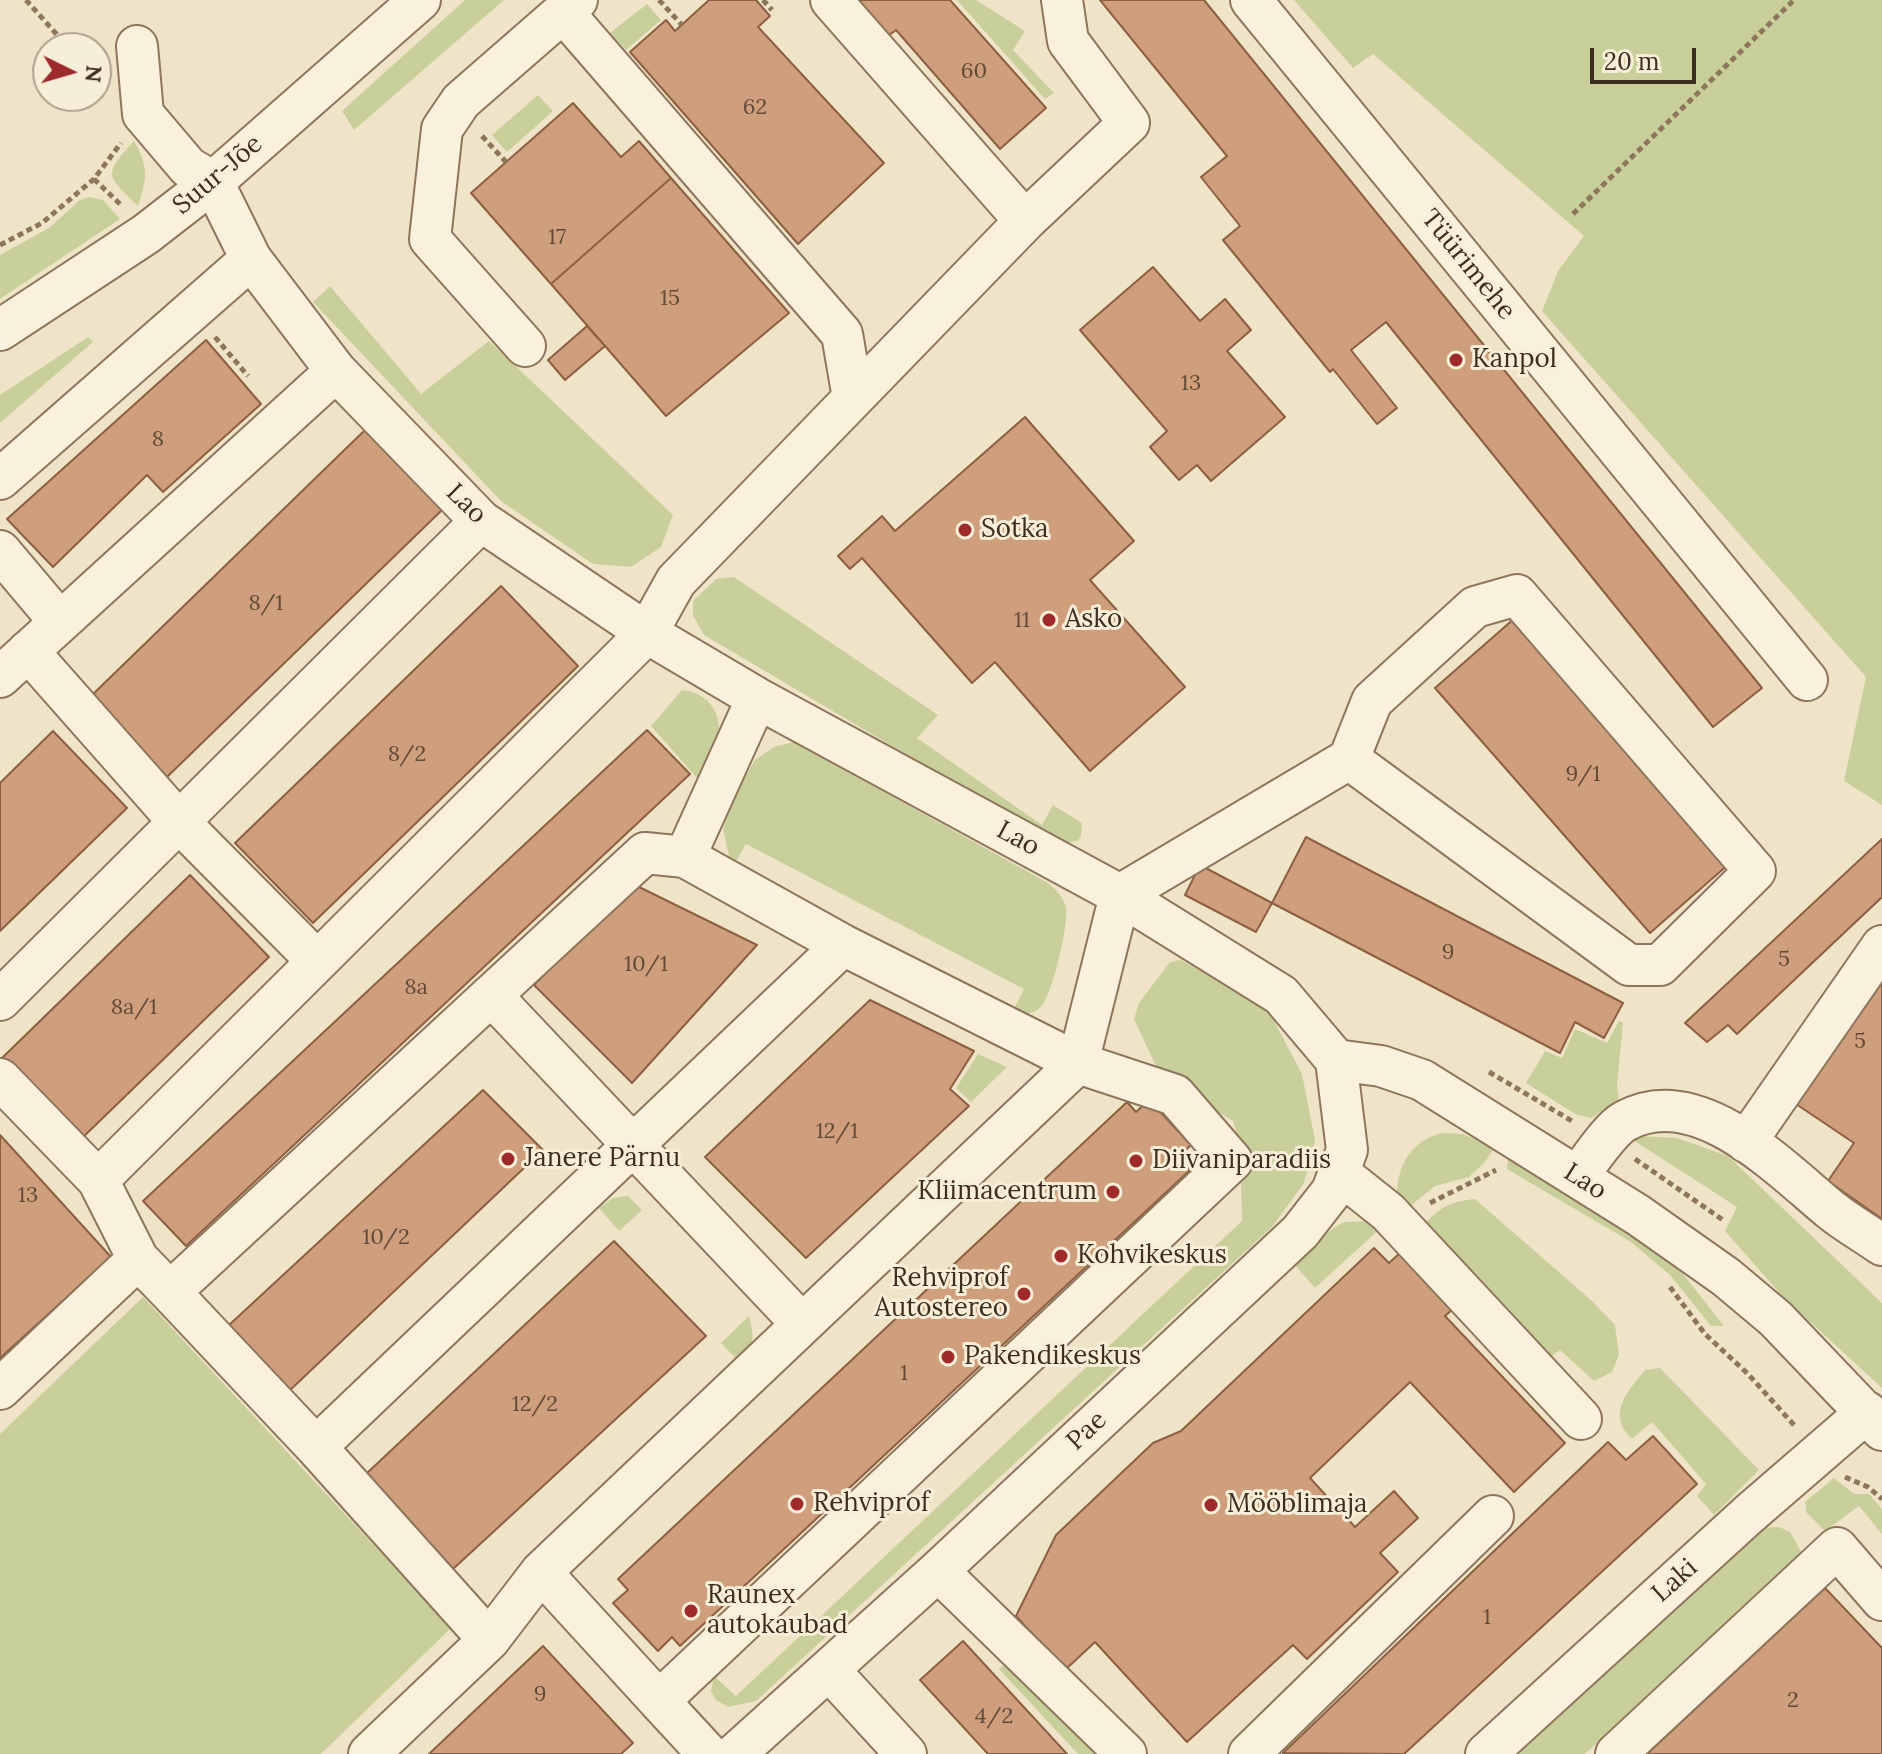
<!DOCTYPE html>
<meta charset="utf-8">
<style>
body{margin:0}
#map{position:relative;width:1882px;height:1754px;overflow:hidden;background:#f0e4c8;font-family:Lora,serif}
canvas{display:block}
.north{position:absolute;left:32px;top:32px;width:80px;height:80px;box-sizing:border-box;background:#f7eed8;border:2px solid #ada18e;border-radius:50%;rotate:95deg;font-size:22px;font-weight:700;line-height:32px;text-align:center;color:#3d2e20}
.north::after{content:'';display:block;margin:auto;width:28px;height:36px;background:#9e2a2b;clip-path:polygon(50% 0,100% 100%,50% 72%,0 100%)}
.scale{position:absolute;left:1590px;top:48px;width:106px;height:36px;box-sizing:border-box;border:4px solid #3d2e20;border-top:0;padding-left:10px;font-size:24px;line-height:28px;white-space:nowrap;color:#3d2e20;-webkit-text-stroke:6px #f7eed8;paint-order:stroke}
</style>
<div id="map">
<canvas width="1882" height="1754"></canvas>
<div class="north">N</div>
<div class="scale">20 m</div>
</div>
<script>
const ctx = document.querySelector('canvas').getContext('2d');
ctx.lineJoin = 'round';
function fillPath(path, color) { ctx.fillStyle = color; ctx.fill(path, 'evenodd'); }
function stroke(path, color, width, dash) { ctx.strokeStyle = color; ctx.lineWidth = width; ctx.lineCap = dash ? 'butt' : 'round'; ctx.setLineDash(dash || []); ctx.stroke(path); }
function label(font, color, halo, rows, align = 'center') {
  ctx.font = font + ' Lora,serif'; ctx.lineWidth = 6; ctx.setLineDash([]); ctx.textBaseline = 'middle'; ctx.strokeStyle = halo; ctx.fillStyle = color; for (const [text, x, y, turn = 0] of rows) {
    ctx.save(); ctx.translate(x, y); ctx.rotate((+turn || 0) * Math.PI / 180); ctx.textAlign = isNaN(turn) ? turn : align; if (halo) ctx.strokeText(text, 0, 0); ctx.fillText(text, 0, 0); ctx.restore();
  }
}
fillPath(new Path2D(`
 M465 0H504L354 130 342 111Z
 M957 0H976L1025 31 1013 50 1054 93 1045 99Z
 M1294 0H1882V805L1844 781 1866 677 1542 311 1558 271 1584 236 1373 54 1353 68Z
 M647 4 661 20 626 50 610 33Z
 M538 95 553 111 507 152 492 135Z
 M134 141C149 167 147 178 138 206 107 175 102 176 134 141Z
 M90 197 103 200 120 219 0 299V255L49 228 80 200Z
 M330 286 421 394 489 341 673 515 661 547 631 567 593 564 501 501 313 302Z
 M88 337 93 342 0 423V395Z
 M734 577 938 715 917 738 1042 825 1053 805 1082 823 1081 837 1077 841 1058 844 704 635 693 615V601L716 579Z
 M682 690C714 693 727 723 715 752 712 761 703 770 698 779L651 726Z
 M794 742 1048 883C1057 891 1063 896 1066 908 1069 924 1052 996 1041 1007 1033 1015 1021 1014 1011 1015L1024 989 746 844 732 868 723 830 729 806 755 760 774 747Z
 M1181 960 1264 1007 1273 1019 1302 1074 1315 1140 1304 1183 1272 1227 756 1701 728 1707 716 1700 711 1691 714 1676 736 1696 1242 1221 1240 1143 1233 1121 1162 1079 1134 1019 1139 1003 1170 962Z
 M1619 1021 1623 1023 1617 1085 1619 1101 1591 1118 1575 1114 1526 1083 1545 1051 1562 1058 1575 1029 1607 1043Z
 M978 1054 1007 1067 971 1102 956 1088Z
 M1442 1133 1463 1134 1494 1148 1485 1162 1469 1177 1435 1186 1404 1211 1397 1205C1395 1171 1407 1142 1442 1133Z
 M1639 1136 1677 1138 1728 1156 1882 1303V1388L1784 1298 1725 1231 1737 1207 1633 1140Z
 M1508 1158 1629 1230 1679 1269 1724 1326H1711L1670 1275 1631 1242 1507 1169Z
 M628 1196 642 1210 619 1231 599 1208 613 1198Z
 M1475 1199 1592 1301 1615 1325 1619 1355 1612 1372 1594 1381 1560 1350 1549 1358 1423 1226C1440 1207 1449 1202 1475 1199Z
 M1371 1221 1383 1226 1315 1288 1295 1265 1329 1231 1344 1222Z
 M143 1297 451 1628 321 1754H0V1434Z
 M749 1316C754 1335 755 1349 742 1365L721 1343Z
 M1660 1368 1759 1470 1714 1515 1697 1496 1706 1484 1652 1422 1632 1439C1606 1414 1627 1392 1645 1370Z
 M1834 1478 1854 1494H1869L1882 1509V1534L1859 1506 1825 1531 1806 1512 1805 1502Z
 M1779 1527 1790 1532 1802 1553 1585 1754H1502L1761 1528Z
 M1011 1658 1105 1754H1078L999 1669Z`), '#c9cf9b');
const building = new Path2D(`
 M709 0H756L770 16 758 27 884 163 798 244 630 52 666 20 675 31Z
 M856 0H950L1046 108 1000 149 896 30 888 36Z
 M1100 0H1204L1762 688 1713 727 1386 322 1351 350 1397 408 1377 424 1333 369 1330 372 1223 240 1240 226 1201 177 1227 156Z
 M573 103 621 157 639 141 671 178 551 284 471 193Z
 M671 178 789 313 666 416 551 284Z
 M1153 267 1200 321 1225 299 1251 330 1227 351 1285 417 1211 481 1197 465 1179 480 1150 447 1167 431 1080 330Z
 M587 326 605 346 565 380 548 360Z
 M206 340 261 404 163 492 147 475 53 567 7 519Z
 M1025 417 1134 541 1090 580 1185 687 1090 771 995 662 972 683 862 558 850 569 838 556 882 516 895 531Z
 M365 430 442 510 167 777 89 698Z
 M501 586 578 666 313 923 235 843Z
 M1516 617 1730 863 1650 933 1435 688Z
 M647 730 690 774 186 1246 143 1201Z
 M53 731 127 808 0 931V783Z
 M1306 837 1623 1003 1604 1038 1575 1022 1560 1053 1272 903Z
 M1882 839V897L1737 1034 1728 1025 1707 1042 1685 1023Z
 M1200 865 1272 903 1256 932 1185 895Z
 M190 875 269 957 78 1142 0 1060Z
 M633 884 757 945 632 1083 534 985Z
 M1882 979V1219L1828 1181 1854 1143 1796 1104Z
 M870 1000 974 1051 950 1089 969 1106 806 1258 705 1157Z
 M483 1090 543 1150 287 1393 228 1326Z
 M1149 1100 1191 1145 1178 1157 1190 1170 680 1646 672 1637 658 1651 613 1603 628 1590 618 1579 1127 1102 1136 1112Z
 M0 1135 111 1257 0 1358Z
 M614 1241 706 1336 453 1569 366 1474Z
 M1374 1248 1389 1263 1402 1251 1455 1307 1445 1316 1565 1443 1514 1492 1410 1382 1310 1478 1355 1527 1394 1491 1418 1518 1380 1553 1398 1572 1307 1659 1293 1645 1187 1742 1095 1642 1065 1670 1016 1616 1056 1535 1153 1443 1181 1431Z
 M1653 1436 1697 1484 1404 1754 1283 1753 1608 1442 1626 1460Z
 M1825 1588 1882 1648V1754H1647Z
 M963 1641 1067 1754H988L920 1680Z
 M543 1646 633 1743 621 1754H429Z`);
fillPath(building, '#cf9f7d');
stroke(building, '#8d5f41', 2);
const minor = new Path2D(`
 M1251 0 1807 680
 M563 12 842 334 853 398
 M137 46 143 114 188 167 213 182
 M213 182 251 259 336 371 481 521 647 633 757 698 1120 895 1281 995 1336 1060 1381 1066 1422 1080 1638 1215 1726 1277 1776 1319 1882 1430
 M1025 221 1129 123 1068 41 1062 0
 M0 330 146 234 213 182 420 0
 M525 346 430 239 442 129 461 101 577 0
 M0 479 251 259
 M0 551 60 622
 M28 651 179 822 317 961
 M0 677 336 371
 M685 857 843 945 1078 1063 1175 1095 1232 1161 659 1701 708 1754
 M491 995 802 1324
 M0 1000 481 521
 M0 1079 98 1180 138 1259 170 1292
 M1746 1142 1882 946
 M1339 1173 1388 1212 1581 1419
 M1577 1177C1589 1162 1609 1130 1625 1121 1697 1081 1780 1168 1831 1210 1847 1223 1865 1233 1882 1245
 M98 1180 647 633 676 581 1025 221 831 0
 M0 1389 138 1259
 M316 1447 170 1292 645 853 685 857 757 698
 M938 1571 1126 1754
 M541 1572 489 1640 316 1447 843 945
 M829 1670 906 1754
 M659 1701 541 1572 1078 1063 1120 895 1349 759 1629 965H1660L1755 871 1517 595 1475 607 1372 701 1349 759
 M369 1754 489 1640
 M735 1754 938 1571 1300 1232 1332 1191 1347 1150 1336 1060
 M1249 1754 1493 1516
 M1486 1754 1749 1514 1867 1412
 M1616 1754 1837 1548 1882 1600`);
stroke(minor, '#8d765c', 44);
stroke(new Path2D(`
 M26 0 69 48
 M659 0 682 25
 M763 0 772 10
 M482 136 506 162
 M94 179 122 206
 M1573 214 1794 0
 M0 245 42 223 94 179 121 143
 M215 337 248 376
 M1489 1072 1572 1121
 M1635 1159 1723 1220
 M1430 1203 1496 1170
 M1670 1287 1705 1334 1748 1374 1794 1425
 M1845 1477 1868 1487 1882 1499`), '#8d765c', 5, [6, 4]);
stroke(minor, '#faf1dc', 40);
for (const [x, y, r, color] of [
 [1456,360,8,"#9e2a2b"],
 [965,530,8,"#9e2a2b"],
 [1049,620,8,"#9e2a2b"],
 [508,1159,8,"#9e2a2b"],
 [1136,1161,8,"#9e2a2b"],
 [1113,1192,8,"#9e2a2b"],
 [1061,1256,8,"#9e2a2b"],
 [1024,1294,8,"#9e2a2b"],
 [948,1357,8,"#9e2a2b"],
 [797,1504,8,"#9e2a2b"],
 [1211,1505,8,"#9e2a2b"],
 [691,1611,8,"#9e2a2b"]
]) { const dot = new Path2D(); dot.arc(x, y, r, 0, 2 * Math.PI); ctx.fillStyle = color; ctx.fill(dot); stroke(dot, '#f7eed8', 3); }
label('22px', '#624a37', null, [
 ["60",974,72],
 ["62",755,108],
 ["17",557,238],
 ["15",670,299],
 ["13",1191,384],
 ["8",158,440],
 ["8/1",266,604],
 ["11",1022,621],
 ["8/2",407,755],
 ["9/1",1583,775],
 ["9",1448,953],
 ["5",1784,960],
 ["10/1",646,965],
 ["8a",416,988],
 ["8a/1",134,1008],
 ["5",1860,1042],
 ["12/1",837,1132],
 ["13",28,1196],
 ["10/2",386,1238],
 ["1",904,1374],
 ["12/2",535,1405],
 ["1",1487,1618],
 ["9",540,1695],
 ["2",1793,1701],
 ["4/2",994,1717]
]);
label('26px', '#3d2e20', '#f7eed8', [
 ["Suur-Jõe",218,175,-40],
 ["Tüürimehe",1468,265,51],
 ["Lao",466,504,44],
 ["Lao",1018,839,28],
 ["Lao",1585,1182,32],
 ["Pae",1087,1431,-43],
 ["Laki",1675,1581,-42]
]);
label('26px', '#3d2e20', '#f7eed8', [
 ["Kanpol",1472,360],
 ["Sotka",981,530],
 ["Asko",1065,620],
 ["Janere Pärnu",524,1159],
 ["Diivaniparadiis",1152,1161],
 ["Kliimacentrum",1097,1192,"right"],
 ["Kohvikeskus",1077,1256],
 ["Rehviprof",1008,1279,"right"],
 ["Autostereo",1008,1309,"right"],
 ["Pakendikeskus",964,1357],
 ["Rehviprof",813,1504],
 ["Mööblimaja",1227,1505],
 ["Raunex",707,1596],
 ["autokaubad",707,1626]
], 'left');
</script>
